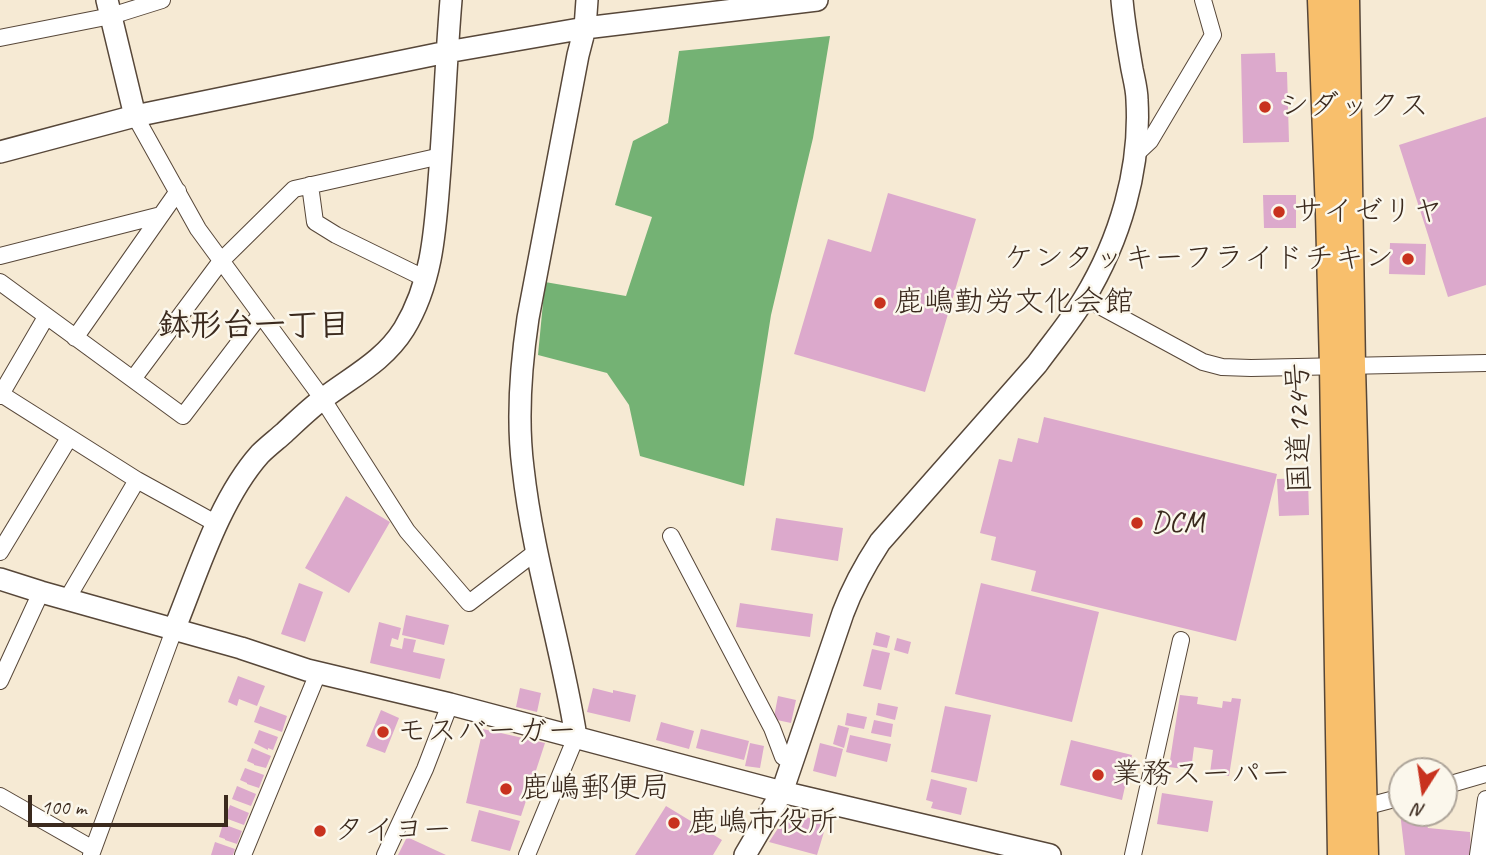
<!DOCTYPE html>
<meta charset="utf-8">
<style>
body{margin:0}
#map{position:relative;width:1486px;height:855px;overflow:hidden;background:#f6ead4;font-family:Caveat,sans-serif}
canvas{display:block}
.north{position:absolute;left:1388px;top:757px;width:70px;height:70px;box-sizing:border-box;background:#fbf7ec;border:2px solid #aea59a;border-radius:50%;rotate:192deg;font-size:19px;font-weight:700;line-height:28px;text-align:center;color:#3b2a1e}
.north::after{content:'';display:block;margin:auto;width:24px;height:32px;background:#c8321e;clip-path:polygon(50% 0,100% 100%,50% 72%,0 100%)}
.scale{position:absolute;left:28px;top:795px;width:200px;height:32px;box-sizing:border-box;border:4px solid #3b2a1e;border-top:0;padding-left:9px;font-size:21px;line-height:24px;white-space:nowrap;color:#3b2a1e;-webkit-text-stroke:5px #fbf7ec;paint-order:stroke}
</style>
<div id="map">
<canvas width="1486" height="855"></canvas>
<div class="north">N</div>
<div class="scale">100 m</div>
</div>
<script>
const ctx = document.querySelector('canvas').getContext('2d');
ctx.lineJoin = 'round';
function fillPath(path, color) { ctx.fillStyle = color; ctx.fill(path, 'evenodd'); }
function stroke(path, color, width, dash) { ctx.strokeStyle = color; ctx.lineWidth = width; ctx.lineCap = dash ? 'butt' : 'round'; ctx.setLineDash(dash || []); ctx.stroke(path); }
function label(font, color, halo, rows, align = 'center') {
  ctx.font = font + ' Caveat,"Klee One",sans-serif'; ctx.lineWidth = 5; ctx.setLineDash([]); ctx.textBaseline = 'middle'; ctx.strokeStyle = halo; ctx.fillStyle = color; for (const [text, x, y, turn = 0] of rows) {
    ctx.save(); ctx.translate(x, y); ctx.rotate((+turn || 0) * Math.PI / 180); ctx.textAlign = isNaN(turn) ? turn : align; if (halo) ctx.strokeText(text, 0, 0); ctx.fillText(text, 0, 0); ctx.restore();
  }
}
fillPath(new Path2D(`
 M830 36 813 138 771 315 744 486 640 456 629 405 607 373 538 355 545 282 626 296 652 217 615 205 633 141 668 123 679 51Z`), '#74b274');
fillPath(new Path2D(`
 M1275 53 1276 72H1287L1289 142 1243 143 1241 54Z
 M1486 117V285L1448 297 1399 145Z
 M888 193 976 219 925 392 794 354 828 239 871 252Z
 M1263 195H1296V228H1264Z
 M1390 243 1426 244 1425 275 1389 274Z
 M1044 417 1277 474 1236 641 1031 591 1036 571 991 560 996 537 980 533 999 459 1012 462 1018 438 1038 443Z
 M1308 478 1309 515 1279 516 1277 479Z
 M346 496 390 522 349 593 305 568Z
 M776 518 843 528 838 561 771 550Z
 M299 583 323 592 305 642 281 634Z
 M981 583 1099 612 1072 722 955 694Z
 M740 603 813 614 810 637 736 627Z
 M406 615 449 625 444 645 402 635Z
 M379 622 401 628 398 640 392 638 390 646 402 649 404 638 416 640 413 652 445 659 440 679 370 663Z
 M876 632 890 636 887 648 873 645Z
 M897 638 911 642 908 654 894 650Z
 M872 649 890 653 881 690 863 686Z
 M238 676 265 686 257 706 239 699 237 706 228 702Z
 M520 688 541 693 537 712 516 707Z
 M593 688 613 693V690L636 695 630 722 587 712Z
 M1180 695 1198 697 1197 704 1222 708 1223 701 1231 702 1232 698 1241 699 1229 776 1210 773 1213 750 1194 747 1191 770 1169 767Z
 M778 696 796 700 791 723 777 720V718L774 717Z
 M878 703 898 707 895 720 876 715Z
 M260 706 287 716 282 732 254 722Z
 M945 706 991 715 977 782 931 772Z
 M381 710 399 718 385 753 366 746Z
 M847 713 867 717 864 729 845 725Z
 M874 720 893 724 891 737 871 733Z
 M661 722 694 731 689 749 656 740Z
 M838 725 849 728 844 748 833 744Z
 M483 729 545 743 521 816 466 803Z
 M701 729 749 741 744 760 696 748Z
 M259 730 278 737 273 750 268 748V750L254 743Z
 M850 735 891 744 887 762 846 752Z
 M1071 740 1132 755 1122 800 1060 785Z
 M750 743 764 746 760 768 745 766Z
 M820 743 843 749 836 777 813 771Z
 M252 748 271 756 266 768 254 765V764L247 761Z
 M245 768 264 775 259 788 247 784V783L240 780Z
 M931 779 967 788 961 815 931 808 933 802 926 800Z
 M237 786 256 794 251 806 232 799Z
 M1162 793 1213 801 1208 832 1157 824Z
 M1399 804H1402V813H1423L1428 828 1470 832 1471 855H1405Z
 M230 805 249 813 244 825 225 818Z
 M666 806 722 840 713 855H635Z
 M479 810 520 821 510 851 471 841Z
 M788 813 827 822 817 855 769 842Z
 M223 824 242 831 237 844 225 840V839L219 837Z
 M407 837 446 855H398Z
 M215 842 235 849 233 855H211Z`), '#dca9cc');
const minor = new Path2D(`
 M0 38 111 16 162 0
 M135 116 198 229 322 398 407 531 469 603 537 551
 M1134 156 1150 141 1213 35 1203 0
 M310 185 315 222 336 235 426 279
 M0 256 161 215
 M0 282 183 416 260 315
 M1085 298 1203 362 1222 367 1251 368 1486 363
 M75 338 178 191
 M133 379 221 261 294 189 441 156
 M1 394 137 480 217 524
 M0 396 46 317
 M671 536 772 728 783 757
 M0 552 69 438
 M67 599 137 480
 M0 681 41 592
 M1444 786 1486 774
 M0 796 93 849
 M1364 807 1402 797
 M91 855 174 630
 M243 855 318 673
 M385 855 425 769 450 704
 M527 855 576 737
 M1133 855 1181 640
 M1478 855 1486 799`);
const tertiary = new Path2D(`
 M107 0 135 116
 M0 152 135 116 447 52 585 28 817 0
 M0 579 41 592 241 648 307 670 450 704 782 792 1050 855
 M174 630C197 574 219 500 260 454 267 447 276 440 284 433 297 421 310 408 324 398 353 376 384 361 404 329 432 283 435 232 439 181 444 120 446 60 451 0
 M576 737C562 647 533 559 523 468 517 421 521 365 528 318L578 55 585 28 587 0
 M745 855 782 792 843 613C853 586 865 565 880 542L1037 364C1053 342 1070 322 1084 299 1120 240 1141 169 1137 100 1137 90 1134 79 1132 69 1128 46 1124 23 1122 0`);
const trunk = new Path2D(`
 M1321 0 1329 213 1333 366 1341 855
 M1346 0 1352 366 1365 855`);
stroke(minor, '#574739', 18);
stroke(tertiary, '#574739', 24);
stroke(trunk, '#574739', 29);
stroke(minor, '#fff', 16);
stroke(tertiary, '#fff', 21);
stroke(trunk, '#f8bf6c', 26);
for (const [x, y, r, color] of [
 [1265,107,7,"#c8321e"],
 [1279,212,7,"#c8321e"],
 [1408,259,7,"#c8321e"],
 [880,303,7,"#c8321e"],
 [1137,523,7,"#c8321e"],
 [383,732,7,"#c8321e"],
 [1098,775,7,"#c8321e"],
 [506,789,7,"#c8321e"],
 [674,823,7,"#c8321e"],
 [320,831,7,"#c8321e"]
]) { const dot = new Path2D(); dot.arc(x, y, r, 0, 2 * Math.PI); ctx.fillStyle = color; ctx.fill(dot); stroke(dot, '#fbf7ec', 2.5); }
label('30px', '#3b2a1e', '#fbf7ec', [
 ["シダックス",1279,107],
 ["サイゼリヤ",1293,212],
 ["ケンタッキーフライドチキン",1394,259,"right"],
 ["鹿嶋勤労文化会館",894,303],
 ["DCM",1151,523],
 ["モスバーガー",397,732],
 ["業務スーパー",1112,775],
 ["鹿嶋郵便局",520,789],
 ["鹿嶋市役所",688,823],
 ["タイヨー",334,831]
], 'left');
label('30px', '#3b2a1e', '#fbf7ec', [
 ["国道124号",1300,428,-91]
]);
label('bold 32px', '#3b2a1e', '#fbf7ec', [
 ["鉢形台一丁目",254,327]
]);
</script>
